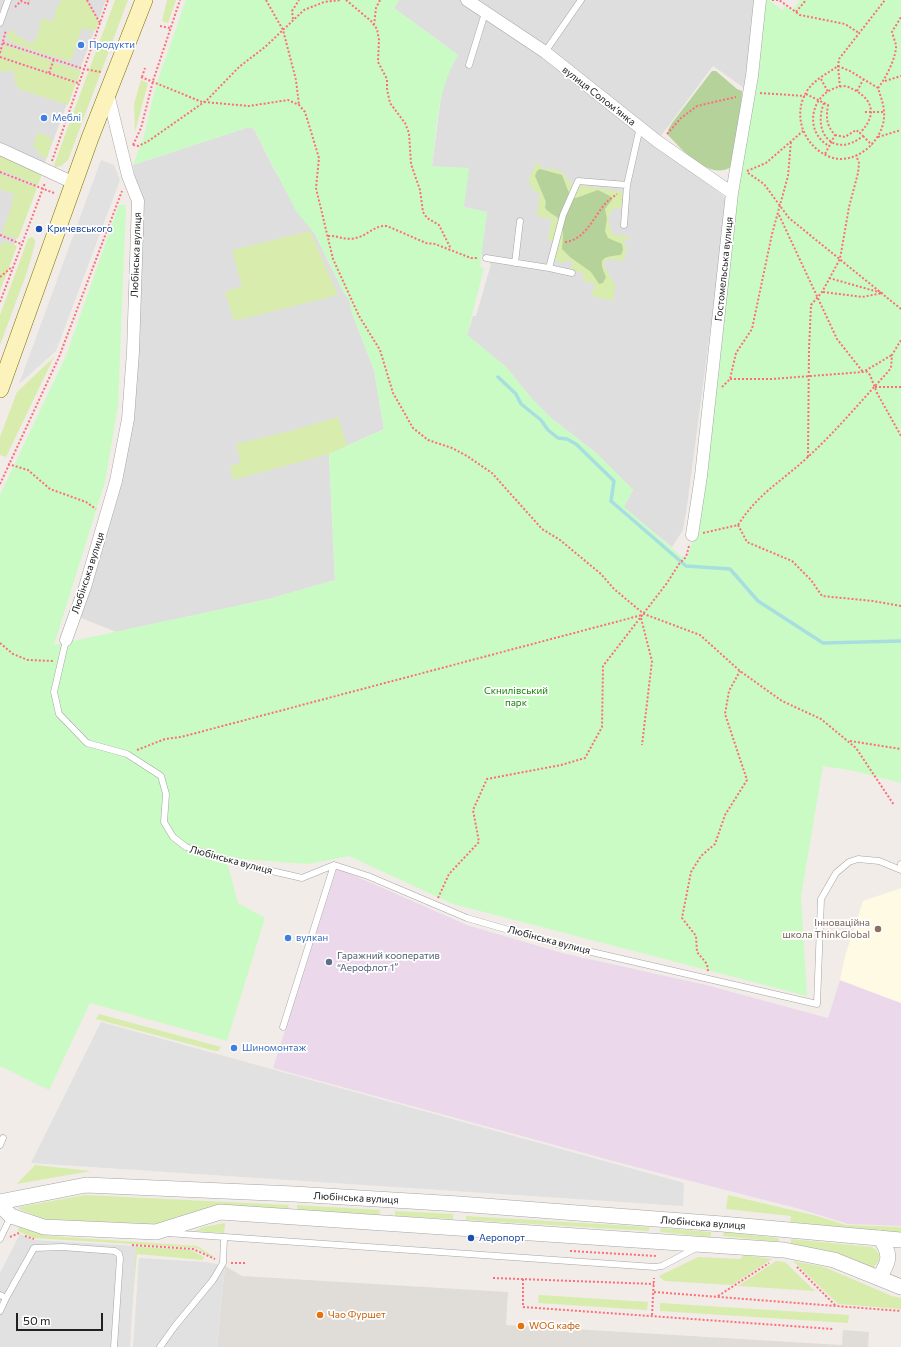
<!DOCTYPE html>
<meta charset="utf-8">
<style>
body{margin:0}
#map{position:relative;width:901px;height:1347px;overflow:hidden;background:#f1ece7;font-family:Commissioner,sans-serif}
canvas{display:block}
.scale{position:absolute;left:16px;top:1313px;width:87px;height:18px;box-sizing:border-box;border:2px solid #212121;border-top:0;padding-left:5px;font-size:12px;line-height:14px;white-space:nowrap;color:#212121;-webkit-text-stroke:3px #fff;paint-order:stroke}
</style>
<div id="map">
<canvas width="901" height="1347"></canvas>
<div class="scale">50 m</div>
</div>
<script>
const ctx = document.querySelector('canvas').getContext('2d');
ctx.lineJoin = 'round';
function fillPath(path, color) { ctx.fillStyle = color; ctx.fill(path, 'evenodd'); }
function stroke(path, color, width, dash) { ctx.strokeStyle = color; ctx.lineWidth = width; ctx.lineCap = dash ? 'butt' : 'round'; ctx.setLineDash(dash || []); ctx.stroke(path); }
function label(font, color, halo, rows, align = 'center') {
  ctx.font = font + ' Commissioner,sans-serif'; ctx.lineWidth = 3.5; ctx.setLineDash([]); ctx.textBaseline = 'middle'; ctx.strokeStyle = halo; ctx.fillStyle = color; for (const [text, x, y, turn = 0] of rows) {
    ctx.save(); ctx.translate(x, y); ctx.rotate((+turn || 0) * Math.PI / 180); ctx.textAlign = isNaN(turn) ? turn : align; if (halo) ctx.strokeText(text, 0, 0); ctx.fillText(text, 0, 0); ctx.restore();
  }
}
fillPath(new Path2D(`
 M0 0H106L0 282Z
 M399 0H755L754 28 744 88 713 66 655 144 726 198 721 248 687 506 683 530 672 547 623 507 633 490 595 452 551 418 532 399 506 367 467 335 473 316H476L491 264 484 259 481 252 487 212 463 207 432 166 442 89 448 72 458 55 394 8Z
 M249 127 254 129 275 171 315 234 344 293 349 299 352 313 374 370 384 429 329 454 335 580 269 599 116 632 79 617 122 471 140 205 133 165Z`), '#dfdede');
fillPath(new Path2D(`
 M337 868 467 925 562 953 706 985 828 1018 840 980 901 1003V1226L848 1224 800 1209 628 1165 273 1068Z`), '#ebd9eb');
fillPath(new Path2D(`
 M901 888V1003L840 980 845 956 863 901Z`), '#fffae3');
fillPath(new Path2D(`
 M225 1266 242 1276 508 1292 506 1325 842 1345 843 1330 869 1332 868 1347H217Z`), '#e0ddd9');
fillPath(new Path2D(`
 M61 0H86L99 22 96 30 93 31 82 28 71 61 41 53 7 40 9 30 15 32 14 35 25 39 24 41 33 44 35 37 37 38 42 18 53 22 57 6H59Z
 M115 0H128L68 160 61 166 55 167 54 165Z
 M167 0H176L168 23 162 21Z
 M4 45 52 61 49 72 0 56Z
 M2 58 76 83 68 105 16 88 18 87 17 83H15L14 71 0 72V59Z
 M54 62 81 71 77 82 51 72Z
 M141 80 148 83 135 132 134 104Z
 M37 133 49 136 52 141 47 158 40 156 38 150 33 146Z
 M0 156 42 174 38 185 0 170Z
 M534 163 538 164 544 169H555L562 172 571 184 623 192 621 208 613 209 608 218 612 234 629 237 628 241 624 240 623 246 627 247 624 261C616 261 609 255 603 264L615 285 613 301 592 296 595 283 583 281 584 274 571 269 573 262 566 260 562 263 552 258 557 247 548 239 552 219 537 216 540 194 531 188 529 177 535 168Z
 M0 174 37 188 18 239 2 233 13 203 11 202 13 196 16 197V195L0 189Z
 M310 231 338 295 234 321 225 292 242 286 232 250Z
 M32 237 35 240V244L27 272 0 345V315L28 239Z
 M3 241 17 246 0 291V249Z
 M54 357 6 457 0 455V437L17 392Z
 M338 417 347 446 329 454 233 480 230 466 241 463 236 444 294 430Z
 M99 1014 221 1047 218 1051H215L96 1019Z
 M35 1165 91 1171 17 1184Z
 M85 1195 288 1205 289 1208 288 1210 163 1226 47 1220 19 1209V1207Z
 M728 1195 817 1216 846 1225 901 1227V1234L790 1222 791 1216 726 1209Z
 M297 1205 380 1210 379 1215 297 1210Z
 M395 1211 453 1214V1219L395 1216Z
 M466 1216 649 1227V1231L466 1220Z
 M225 1223 224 1233 195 1231 203 1227Z
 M19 1227 50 1236 197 1246 213 1256 212 1258 197 1248 33 1238 18 1231Z
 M661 1228 711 1232V1237L660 1232Z
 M724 1232 779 1238 778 1242 723 1236Z
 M791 1239 872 1247C881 1252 882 1259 874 1267H865L791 1244Z
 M127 1246 191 1250 204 1257 203 1260 137 1254 132 1308 122 1347Z
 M744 1255 772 1259 732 1285 664 1281 659 1276 698 1257 740 1259Z
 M776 1261 785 1262 815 1291 738 1286Z
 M793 1261 824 1267 892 1296 901 1298V1309L838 1304Z
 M539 1295 648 1302 647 1310 538 1303Z
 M660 1303 849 1315 848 1323 660 1311Z`), '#d8ecad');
fillPath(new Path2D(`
 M712 71H716L737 89 742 91 741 116 737 127V141L731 167C710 181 682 150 668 135V130L672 123Z
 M540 169 562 175 571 198H576L598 190 610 196 612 200 605 209 607 219 605 231 608 238 622 244 623 250 621 255C601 257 598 258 606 277L603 283 599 284 591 272 570 257 562 249C563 240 565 224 558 218 553 214 549 213 545 208L546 202 535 176 537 171Z`), '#b6d29b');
fillPath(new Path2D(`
 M186 0H399L394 8 458 55C437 90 437 126 432 166L469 168 464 207 487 212 480 267 484 268 467 335 506 367 532 399 551 418 595 452 633 490 624 507 681 556 687 558 693 538 735 224 739 170 764 0H769L782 10 785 6 792 11 800 0H901V783L854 771 823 766 801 896 807 996 453 904 349 856 309 864 226 858 238 903 265 918 227 1041 90 1003 49 1090 0 1066V495L66 356 119 205H126L118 406 105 482 54 645 269 599 335 580 329 454 384 429 374 370 352 313 349 299 344 293 315 234 296 211 254 129 249 127 133 165 144 136 156 85Z`), '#cbfbc5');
fillPath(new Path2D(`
 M101 160 114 165 120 180 56 351 19 384Z
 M101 1022 684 1183 683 1206 31 1163Z
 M20 1234 33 1240 136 1246 130 1347H0V1273Z
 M139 1258 206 1262 225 1266 217 1347H133Z`), '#e1e1e1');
stroke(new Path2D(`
 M498 377 516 394 521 404 541 420 548 430 558 438 567 439 576 444 614 481 611 501 686 566 730 569 758 601 823 643 901 641`), '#a7dee0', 3.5);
const service = new Path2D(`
 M0 23 8 0
 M545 52 581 0
 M469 65 485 13
 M624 225 627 185 640 127
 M486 258 549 268 563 215 578 181 627 185
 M515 263 520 221
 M549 268 572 273
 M66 640 54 692 59 714 87 743 127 754 161 776 166 794 164 822 173 837 186 847 237 863 302 878 334 865 368 876 467 918 557 944 817 1004 821 899 836 873 849 862 858 859 879 861 901 870V864
 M283 1027 334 865
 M0 1145 3 1138
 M167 1233 655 1267 662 1266 696 1248
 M0 1239 11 1216
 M0 1295 6 1298 34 1248 62 1247 115 1251 119 1254 120 1258 114 1347
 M0 1311 6 1298
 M160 1347 175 1326 213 1280 223 1263 224 1238`);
const minor = new Path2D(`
 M467 0 545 52 657 141 732 193
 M0 149 74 183
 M692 535 701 476 732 193 752 76 760 0
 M66 640 85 587 116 481 128 419 133 352 138 201 128 176 108 94`);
const tertiary = new Path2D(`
 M0 1202 86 1185 294 1194 459 1204 722 1224 901 1240
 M0 1205 11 1216 44 1227 156 1232 220 1212 784 1250 834 1260 901 1287
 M879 1278C889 1262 892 1255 880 1238`);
const secondary = new Path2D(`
 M0 389 90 138 144 0`);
stroke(service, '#a5a5a5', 7);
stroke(minor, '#a5a5a5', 13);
stroke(tertiary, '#a5a5a5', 16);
stroke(secondary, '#7e7302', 18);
stroke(new Path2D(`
 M87 0 100 23
 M266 0 283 30 296 80 299 105
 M346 0 371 21 377 29 379 40 378 62 387 79V89L390 103 405 123 409 133 411 164 420 190 423 212 427 218 439 225 451 249
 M772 0H779L800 15 845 24 859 33
 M15 7 21 1 28 4 29 0
 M796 12 806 0
 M293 19 292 11 299 0
 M374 25 376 8 380 0
 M160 26 170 28
 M3 43 84 69 101 72
 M0 53 6 30
 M0 57 78 83
 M838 66 850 71 878 88C881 98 885 107 884 118 882 142 855 166 830 157 802 146 791 112 809 88 816 79 828 73 838 66Z
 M49 73 54 59
 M141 77 202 102
 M142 77 145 68
 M821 79 828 92
 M885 81 901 76
 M840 87 838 66 839 59 885 0
 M878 88C885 80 897 56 896 45 895 41 893 36 892 32L901 17
 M857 91 863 80
 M760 93 805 96
 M806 94 828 105C826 117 826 125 835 135L825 154
 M204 102 249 106 288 100 299 105 305 112 319 158 316 188 333 259 359 316 380 350 393 393 413 428 428 440 452 448 467 456 492 473 542 529 560 540 601 574 614 589 644 614 700 635 740 671 782 701 821 719 856 748 894 805
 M824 103C812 133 834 159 863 136L860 133C880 112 871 96 846 86 812 87 801 130 829 146
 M865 112H884
 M667 134 681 118 697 106 736 97
 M835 135 845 137 856 130 860 133
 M863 136 872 145
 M878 137 901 130
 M133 145 138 146 147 142 207 100 239 67 265 47 304 10 324 2 341 0
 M133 145 141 128 153 81 180 0
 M52 161 108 0
 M747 171 766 163 803 131
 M0 172 54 193
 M748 173 764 184 789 218 901 309
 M779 215 837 339 863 372
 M0 235 21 244
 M328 236C339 235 345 242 359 237 369 234 375 225 387 226L426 243 435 244 471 258H478
 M565 242C585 240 593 218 605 204 608 200 613 197 617 194
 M0 277 12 267
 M829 278 882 293
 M823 292 862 297 883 293
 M0 302 45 183
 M866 371 870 375 877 393 901 436
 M730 379H772L863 372 892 355
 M722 387 730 379 736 353 752 329 772 234 788 176 791 141
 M875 387H901
 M808 457 809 349 811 305 822 292 840 259 849 207 858 173 859 163 856 155
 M8 464 28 470 50 489 86 502 96 509
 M0 484 59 357 122 191
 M738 525 747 542 792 561 811 580 822 596 873 601 901 606
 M703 533 738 525C759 492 784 480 810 455 837 430 861 401 886 374L891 368 892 355 901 340
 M641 618 652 661 642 745
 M0 643 13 654 28 660 54 661
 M850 741 901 749
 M137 750 165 739 181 737 642 615
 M438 898 449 874 479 842 473 810 487 779 561 765 585 758 602 727 603 666 667 583 679 564 686 557 689 546
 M708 971 707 964 697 952 696 936 682 918 691 872 701 856 715 844 725 815 747 780 725 714 729 691 740 671
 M25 1236 34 1239
 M10 1237 19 1233
 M132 1245 193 1249 215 1259
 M570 1251 656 1256
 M231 1263H246
 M797 1267 836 1306
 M493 1278 654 1284
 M523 1279V1307L833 1329
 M654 1292 901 1311
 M718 1296 769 1263
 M652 1315 654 1278`), '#fd6d7a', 2, [2, 2]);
stroke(service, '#fff', 6);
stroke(minor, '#fff', 12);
stroke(tertiary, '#fff', 15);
stroke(secondary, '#fbf2bc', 17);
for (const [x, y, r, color] of [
 [81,45,4,"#3f7fe0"],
 [44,118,4,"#3f7fe0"],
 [39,229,4,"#1a4fb4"],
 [878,929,4,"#8d6e63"],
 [288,938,4,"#3f7fe0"],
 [329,962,4,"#5c6f8a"],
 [234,1048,4,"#3f7fe0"],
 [471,1238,4,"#1a4fb4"],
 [320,1315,4,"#e8710a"],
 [521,1326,4,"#e8710a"]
]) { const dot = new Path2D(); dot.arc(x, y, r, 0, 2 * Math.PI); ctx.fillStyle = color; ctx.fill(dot); stroke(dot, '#fff', 1.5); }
label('10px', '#366cbe', '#fff', [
 ["Продукти",89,45],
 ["Меблі",52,118],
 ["вулкан",296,938],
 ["Шиномонтаж",242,1048]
], 'left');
label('10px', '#212121', '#fff', [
 ["вулиця Соломʼянка",599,96,38],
 ["Любінська вулиця",136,255,-88],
 ["Гостомельська вулиця",724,269,-84],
 ["Любінська вулиця",88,573,-72],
 ["Любінська вулиця",231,860,15],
 ["Любінська вулиця",549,940,15],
 ["Любінська вулиця",356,1198,3],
 ["Любінська вулиця",703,1223,4]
]);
label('10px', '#164399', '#fff', [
 ["Кричевського",47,229],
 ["Аеропорт",479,1238]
], 'left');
label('10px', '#178509', '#fff', [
 ["Скнилівський",516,691],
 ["парк",516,703]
]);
label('10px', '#785e54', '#fff', [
 ["Інноваційна",870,923],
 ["школа ThinkGlobal",870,935]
], 'right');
label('10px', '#4e5e75', '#fff', [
 ["Гаражний кооператив",337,956],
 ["“Аерофлот 1”",337,968]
], 'left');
label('10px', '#c56008', '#fff', [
 ["Чао Фуршет",328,1315],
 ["WOG кафе",529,1326]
], 'left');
</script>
